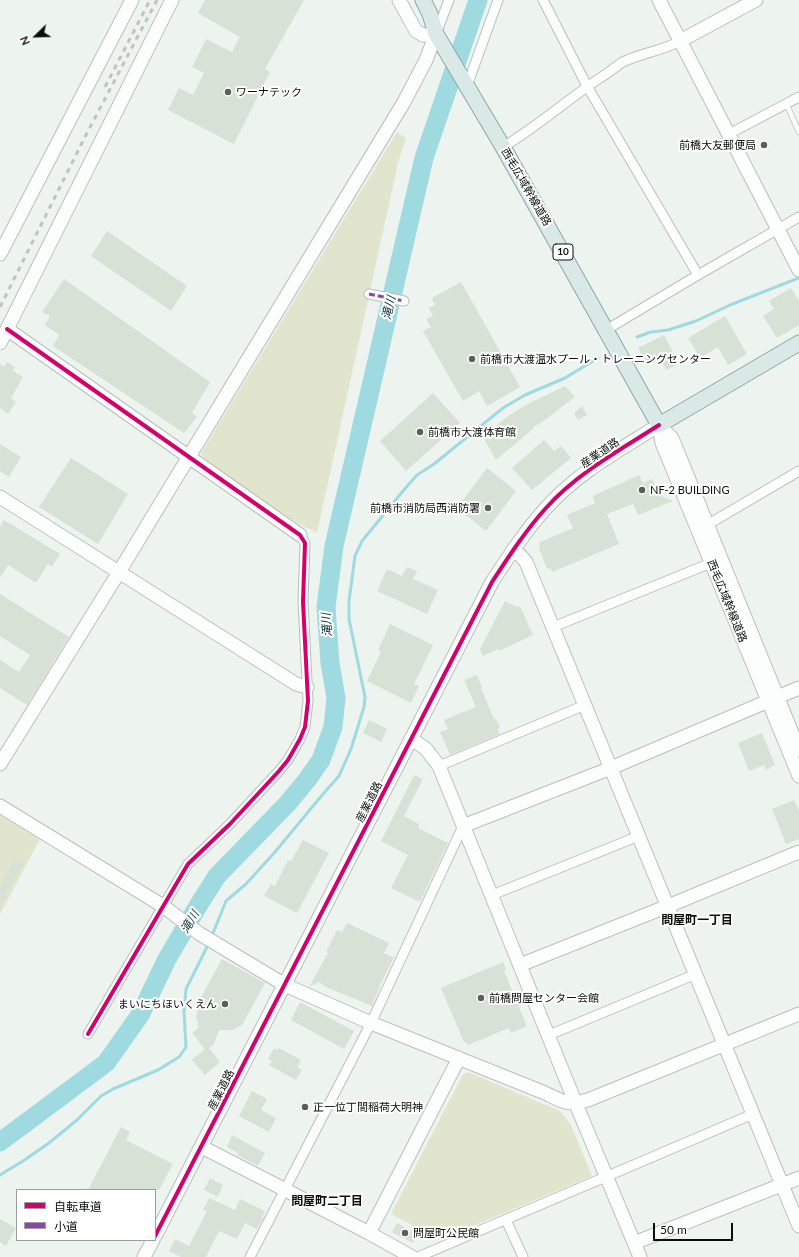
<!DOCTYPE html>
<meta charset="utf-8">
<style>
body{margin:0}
#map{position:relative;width:799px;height:1257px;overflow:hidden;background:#edf4f0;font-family:Lato,"Noto Sans JP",sans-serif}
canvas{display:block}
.legend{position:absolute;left:16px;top:1189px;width:140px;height:52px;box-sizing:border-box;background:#fff;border:1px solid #9d9f9e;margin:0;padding:5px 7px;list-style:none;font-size:12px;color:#0b0f0c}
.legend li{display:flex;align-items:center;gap:8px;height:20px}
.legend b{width:20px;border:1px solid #9d9f9e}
.north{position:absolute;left:16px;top:16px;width:40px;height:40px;-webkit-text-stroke:3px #fff;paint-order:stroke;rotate:247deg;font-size:11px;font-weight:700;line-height:16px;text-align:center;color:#0b0f0c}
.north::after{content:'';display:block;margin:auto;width:14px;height:18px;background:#0b0f0c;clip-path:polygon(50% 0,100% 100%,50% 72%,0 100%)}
.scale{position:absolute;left:653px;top:1223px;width:80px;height:18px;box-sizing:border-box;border:2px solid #0b0f0c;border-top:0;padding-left:5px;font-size:12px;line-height:14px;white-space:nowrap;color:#0b0f0c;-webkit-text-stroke:3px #fff;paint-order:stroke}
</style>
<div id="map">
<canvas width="799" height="1257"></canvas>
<ul class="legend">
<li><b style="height:5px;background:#d6006c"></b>自転車道</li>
<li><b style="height:5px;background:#8e44ad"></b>小道</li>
</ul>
<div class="north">N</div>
<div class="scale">50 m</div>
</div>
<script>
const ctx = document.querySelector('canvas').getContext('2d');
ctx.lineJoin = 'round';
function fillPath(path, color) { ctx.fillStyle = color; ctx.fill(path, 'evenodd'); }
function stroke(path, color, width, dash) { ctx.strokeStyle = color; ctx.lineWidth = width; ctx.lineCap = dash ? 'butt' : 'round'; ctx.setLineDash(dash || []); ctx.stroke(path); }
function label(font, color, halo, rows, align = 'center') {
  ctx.font = font + ' Lato,"Noto Sans JP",sans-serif'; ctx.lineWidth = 4; ctx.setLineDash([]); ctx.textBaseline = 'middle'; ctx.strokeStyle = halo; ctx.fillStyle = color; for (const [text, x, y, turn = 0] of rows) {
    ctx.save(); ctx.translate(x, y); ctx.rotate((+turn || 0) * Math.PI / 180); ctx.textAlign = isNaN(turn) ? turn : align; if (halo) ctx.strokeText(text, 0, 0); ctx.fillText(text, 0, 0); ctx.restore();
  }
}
fillPath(new Path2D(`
 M397 132 406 138 398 163 317 533C276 513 240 485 203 459L201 453Z
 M0 814 40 839 0 914Z
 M468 1072 560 1111 571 1125 592 1176 440 1240 391 1214 463 1074Z`), '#e1e5cd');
stroke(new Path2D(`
 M637 337 651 332 668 330 696 321 730 305 799 278
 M211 938 226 901 246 884 275 852 323 794 339 776 351 749 364 707 365 697 349 619V601L355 556 362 541 403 491 417 475 434 464 503 408 525 395 565 378 598 358
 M0 1175 23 1161 49 1143 77 1120 101 1096 113 1089 158 1070 179 1057 186 1047 184 1012 186 989 209 943`), '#9fdae0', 3);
stroke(new Path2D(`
 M0 1142 106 1063 140 1015 167 959 198 906 217 876 288 803 307 780 321 760 333 727 336 698 330 663 326 607 334 546 424 158 478 0`), '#9fdae0', 19);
fillPath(new Path2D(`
 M205 0H304L265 69 270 72 234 144 168 110 179 88 193 95 204 73 192 67 206 39 232 52 240 37 198 13Z
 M107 231 187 286 171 311 91 256Z
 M64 279 210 382 192 413 197 417 184 433 53 346 59 335 45 325 50 316 42 312Z
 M461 282 520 387 487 406 479 391 463 401 423 331 431 327 426 319 433 316 429 308 435 305 432 298Z
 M791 288 799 301V325L777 338 763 316 774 309 769 301Z
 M725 316 747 354 728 365 718 347 700 358 688 338Z
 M664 335 679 364 666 370 661 359 647 366 638 348Z
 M7 362 15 367 13 371 23 377 11 398 16 402 8 414 0 408V364L4 367Z
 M565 386 575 397 539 424 533 427 534 428 496 460 483 437 508 416 526 405Z
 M433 393 460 423 406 471 380 441Z
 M582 406 587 415 578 420 574 413Z
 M544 440 554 451 561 446 571 458 532 490 512 468Z
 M0 444 21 457 9 477 0 471Z
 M71 458 128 494 98 544 39 507Z
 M487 468 516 491 486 531 457 508Z
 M639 475 643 483 652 479 660 496 673 501 638 515 633 504 607 514 619 544 552 572 550 568 547 569 539 548 540 542 573 528 567 515 595 503 593 496Z
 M4 520 60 554 52 567 48 564 36 583 8 565 0 578V527Z
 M407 567 417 571 413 579 438 590 427 614 377 591 387 569 402 576Z
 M0 594 69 637 27 705 0 688V660L19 672 30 655 0 636Z
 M505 601 517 607 520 606 533 635 499 651 498 649 483 656 480 649Z
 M390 624 433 645 414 684 419 686 411 703 367 681 381 652 378 650Z
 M477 675 482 687 481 688 494 719H496L500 728 498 729 500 734 450 755 440 732 448 729 444 720 476 707 464 680Z
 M369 720 387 729 381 742 363 733Z
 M762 733 775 765 766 770 764 765 749 771 738 743Z
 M414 775 423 779 404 816 419 824 418 828 448 843 420 902 391 888 408 855 381 841Z
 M794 800 799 811V839L786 844 772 809Z
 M303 840 329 853 297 913 264 896 271 884 275 886 288 860 291 861Z
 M15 859 23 863 0 906V886Z
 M347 923 389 943 384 953 394 958 382 981 372 1006 328 988 319 982 309 987 328 953 326 952 337 930 342 932Z
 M222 959 265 983 242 1025 233 1030H219L214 1044 209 1048 220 1062 205 1075 192 1060 205 1049 192 1033 199 1027 196 1017 199 1001Z
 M503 962 506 970 504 971 527 1026 511 1033 509 1028 468 1045 466 1042H464L441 988Z
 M300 1002 354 1031 344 1049 291 1020Z
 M274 1048 277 1050 279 1048 301 1060 297 1067 302 1070 296 1080 269 1065 272 1061 268 1059Z
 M252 1091 267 1099 261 1110 276 1118 269 1132 239 1116Z
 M121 1127 130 1132 126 1140 173 1164 159 1190H88Z
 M232 1135 265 1153 258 1166 237 1155 238 1153 227 1147Z
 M210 1178 223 1185 218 1197 204 1190Z
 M209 1198 235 1210 240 1199 265 1211 262 1217H264L257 1229 245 1223 237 1239 219 1231 206 1257H181L169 1251 175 1239 189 1246 207 1211 203 1210Z
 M0 1219 16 1228 6 1246 0 1242Z
 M397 1223 418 1235 413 1243 392 1232Z`), '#d7e1d5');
const lane = new Path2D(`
 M786 103 799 132`);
const street = new Path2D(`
 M543 0 587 86 698 275
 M436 34 449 0
 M467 86 498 0
 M729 134 799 97
 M503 147C538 126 569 98 603 76 610 72 616 66 623 62 641 53 662 51 680 41
 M369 294 404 301
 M606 330 698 275 799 217
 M707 525 799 471
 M553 627 711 563
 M439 766 585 705
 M492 895 639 836
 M88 1034 188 864 230 824 279 771 288 760 300 739 305 727 308 701 303 602 305 543 300 535
 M549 1035 696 974
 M506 1220 523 1257
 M250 1257 371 1023 463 826
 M418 1257 753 1114`);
const secondary = new Path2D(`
 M659 0 799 270
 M680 41 756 0
 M0 254 132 0
 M7 329 300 535
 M0 343 172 0
 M659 425 662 443 799 776
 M659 425 672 438 799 750
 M0 497 296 684 307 687
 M512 551 520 555 526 562 799 1226
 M412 739 426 749 439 766 576 1104 640 1257
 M0 764 119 572 404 102 426 60 436 34 423 35 416 31 399 0
 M0 806 163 906 200 934 285 985 371 1023 545 1093C564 1102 567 1106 588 1100L799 1014
 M463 826 611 768 799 688
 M520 965 668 906 799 852
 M202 1147 369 1233 412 1257
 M369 1233 459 1058
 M155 1236 492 582C509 556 526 530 546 508 577 473 620 450 659 425
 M634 1243 799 1178
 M144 1257 153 1240`);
const primary = new Path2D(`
 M423 0 430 14 436 34 503 147 659 425 799 343`);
stroke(lane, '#babfbc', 6);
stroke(street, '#babfbc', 11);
stroke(secondary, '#babfbc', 15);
stroke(primary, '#8ca8a3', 17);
stroke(lane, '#fcfdfd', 4.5);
stroke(street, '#fcfdfd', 9);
stroke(secondary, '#fcfdfd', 13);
stroke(primary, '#dae9e7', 15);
stroke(new Path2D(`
 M105 87 149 2
 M0 307 87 133 157 0`), '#c1c3c1', 3, [5, 5]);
stroke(new Path2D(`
 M369 294 404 301`), '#8e44ad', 3, [6, 3]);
stroke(new Path2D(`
 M7 329 300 535 305 543 303 602 308 701 305 727 300 739 288 760 279 771 230 824 188 864 88 1034
 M155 1236 492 582C509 556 526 530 546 508 577 473 620 450 659 425`), '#d6006c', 4);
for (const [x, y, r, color] of [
 [228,92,4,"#5a5f5c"],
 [764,145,4,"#5a5f5c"],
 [472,359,4,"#5a5f5c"],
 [420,432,4,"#5a5f5c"],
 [642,490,4,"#5a5f5c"],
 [488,508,4,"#5a5f5c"],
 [481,998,4,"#5a5f5c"],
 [225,1004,4,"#5a5f5c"],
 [305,1107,4,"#5a5f5c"],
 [405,1233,4,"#5a5f5c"]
]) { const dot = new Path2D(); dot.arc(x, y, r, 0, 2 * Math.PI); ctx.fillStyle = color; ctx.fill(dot); stroke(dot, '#fff', 1.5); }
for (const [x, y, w] of [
 [563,252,20]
]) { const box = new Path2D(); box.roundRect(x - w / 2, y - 8, w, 16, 3); ctx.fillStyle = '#fff'; ctx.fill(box); stroke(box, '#0b0f0c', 1); }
label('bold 10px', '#0b0f0c', null, [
 ["10",563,252]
]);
label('11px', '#0b0f0c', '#fff', [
 ["ワーナテック",236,92],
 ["前橋大友郵便局",756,145,"right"],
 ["前橋市大渡温水プール・トレーニングセンター",480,359],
 ["前橋市大渡体育館",428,432],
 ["NF-2 BUILDING",650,490],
 ["前橋市消防局西消防署",480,508,"right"],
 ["前橋問屋センター会館",489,998],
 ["まいにちほいくえん",217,1004,"right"],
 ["正一位丁間稲荷大明神",313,1107],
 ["問屋町公民館",413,1233]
], 'left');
label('11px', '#0b0f0c', '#fff', [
 ["西毛広域幹線道路",526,187,60],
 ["産業道路",600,453,-34],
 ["西毛広域幹線道路",727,601,68],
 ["産業道路",369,802,-63],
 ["産業道路",221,1090,-63]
]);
label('italic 12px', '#093337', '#fff', [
 ["滝川",389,308,-77],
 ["滝川",327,625,-94],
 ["滝川",190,922,-59]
]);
label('bold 12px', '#0b0f0c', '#fff', [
 ["問屋町一丁目",697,920],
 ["問屋町二丁目",327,1201]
]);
</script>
